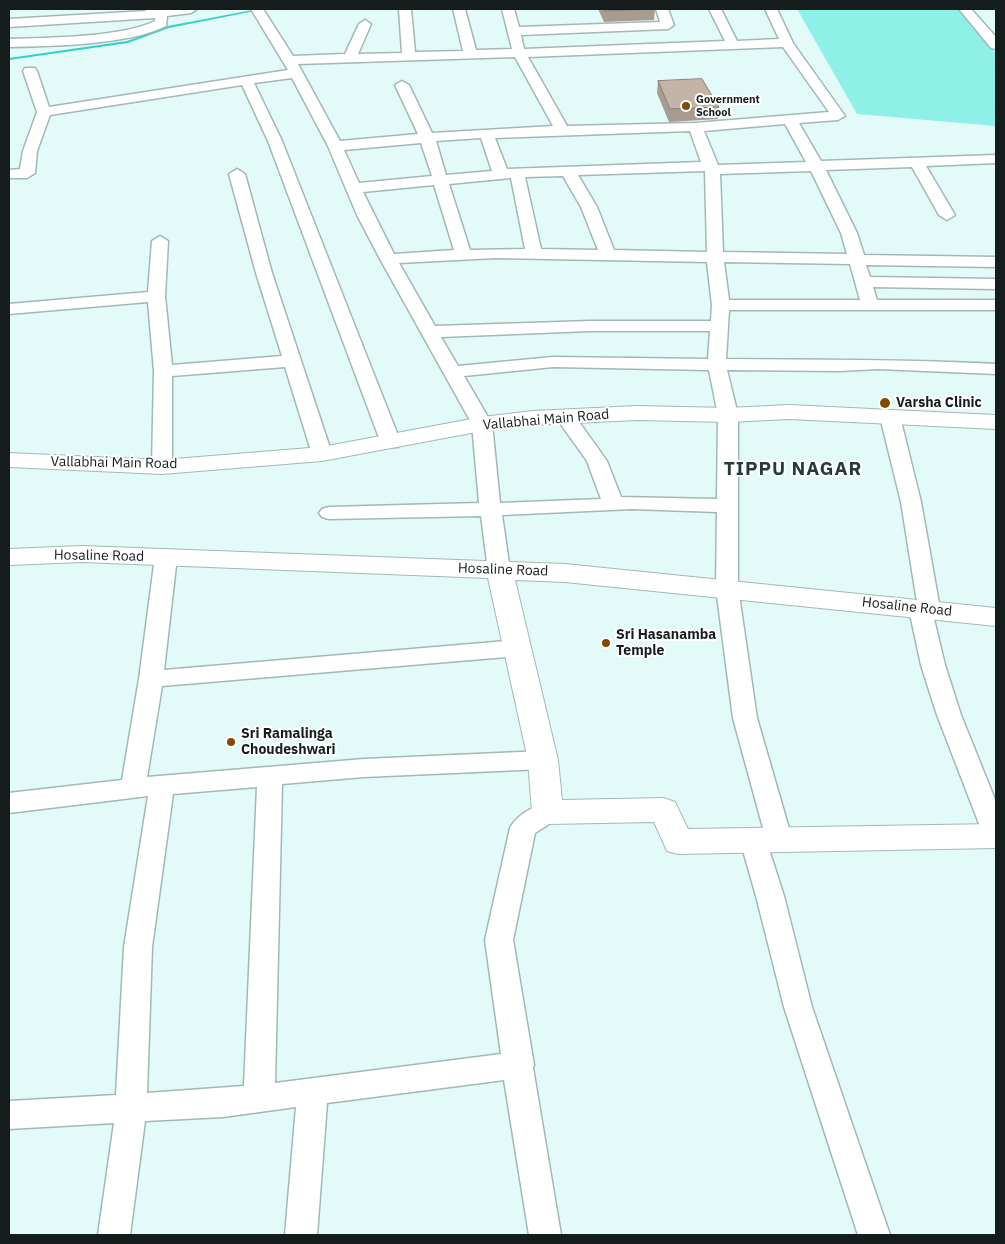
<!DOCTYPE html>
<style>
body{margin:0}
#map{position:relative;width:1005px;height:1244px;overflow:hidden;background:#e3fbf8;font-family:"IBM Plex Sans",sans-serif}
canvas{display:block}
.frame{position:absolute;inset:0;border:10px solid #141d1c;pointer-events:none}
</style>
<div id="map">
<canvas width="1005" height="1244"></canvas>
<div class="frame"></div>
</div>
<script>
const ctx = document.querySelector('canvas').getContext('2d');
ctx.lineJoin = 'round';
function fillPath(path, color) { ctx.fillStyle = color; ctx.fill(path, 'evenodd'); }
function stroke(path, color, width, dash) { ctx.strokeStyle = color; ctx.lineWidth = width; ctx.lineCap = dash ? 'butt' : 'round'; ctx.setLineDash(dash || []); ctx.stroke(path); }
function label(font, color, halo, rows, align = 'center') {
  ctx.font = font + ' "IBM Plex Sans",sans-serif'; ctx.lineWidth = 4; ctx.setLineDash([]); ctx.textBaseline = 'middle'; ctx.strokeStyle = halo; ctx.fillStyle = color; for (const [text, x, y, turn = 0] of rows) {
    ctx.save(); ctx.translate(x, y); ctx.rotate((+turn || 0) * Math.PI / 180); ctx.textAlign = isNaN(turn) ? turn : align; if (halo) ctx.strokeText(text, 0, 0); ctx.fillText(text, 0, 0); ctx.restore();
  }
}
fillPath(new Path2D(`
 M797 9H958L977 27 996 54V126L857 114Z`), '#8ef0e7');
fillPath(new Path2D(`
 M258 9H265L169 28 128 43 9 60V58L127 41 168 26Z`), '#34d0c5');
const street = new Path2D(`
 M145 9H197L191 13 167 16 166 26C128 45 53 46 9 47V39C47 38 123 37 155 21V18L9 27V19L146 11Z
 M251 9H263L293 56 345 54 359 24 365 20 371 24 358 54 402 53 399 9H411L415 52 463 51 453 9H465L476 50 512 49 502 9H514L519 27 660 22 656 9H668L674 25 668 29 521 35 524 49 725 41 709 9H721L737 41 779 39 765 9H777L793 43 845 116 838 120 799 123 821 161 996 155V163L926 166 955 215 947 220 939 215 912 167 826 170 857 233 864 255 996 257V267L866 265 870 277 996 279V289L873 287 877 300H996V310H729L726 359C817 360 906 359 996 364V374L878 369 840 371 727 370 738 415V588L757 718 792 839 788 846 779 849 770 846 766 839 733 718 716 588 717 512 632 509 502 515 510 570 507 575 499 577 491 575 488 570 481 516 329 519 322 517 319 513 322 509 329 507 479 503 472 424 380 259 357 215 328 146 292 78 254 83 282 141 401 443 398 447H384L381 443 268 141 242 85 50 115 37 151 35 173 27 178H9V170L20 169 23 151 37 112 23 71 25 68H35L37 71 49 107 288 70ZM783 47 829 112 695 123 567 126 528 57ZM515 57 553 126 432 133 409 85 402 81 395 85 418 134 340 141 298 64ZM785 124 806 162 718 165 704 131ZM690 131 701 162 507 169 495 138ZM481 138 492 171 446 175 436 141ZM421 143 432 176 359 183 344 150ZM705 171 707 252 614 250 597 207 578 175ZM811 171 841 233 847 254 723 252 720 174ZM563 176 581 207 598 250 541 249 525 177ZM511 178 525 249 470 250 449 184ZM434 185 454 250 394 254 363 192ZM496 258 707 262 712 305 711 321H590L435 326 399 263ZM724 262 850 264 860 300H729ZM590 331H710L708 359 553 357 458 366 441 337ZM553 367 709 370 718 415 717 499 621 497 607 461 572 412H558L555 416 587 461 601 499 500 503 492 424 464 376Z
 M959 9H971L996 37V49L991 48Z
 M237 169 245 174 272 273 332 454 329 458H315L312 454 285 367 172 376V467L169 471 162 473 155 471 152 467 154 371 148 302 9 314V304L148 292 152 241 160 236 168 241 165 296 172 365 282 356 256 273 229 174Z
 M890 411 897 413 900 417 921 502 940 609 937 614 933 615 945 665 961 715 996 802V844L987 841 983 834 937 715 921 665 909 609 912 604 917 602 901 502 880 417 883 413Z
 M166 550 174 552 177 557 164 670 518 640 526 642 529 648 526 654 518 656 162 686 147 777 364 759 543 751 552 754 555 760 552 766 543 769 364 777 282 784 275 1083 501 1054 485 940 510 828C518 813 541 800 557 805L561 812 557 819 535 833 513 940 534 1065 533 1068 561 1235H529L504 1080 327 1103 317 1235H285L296 1107 223 1117 145 1121 130 1235H98L114 1123 9 1129V1101L116 1095 124 947 148 796 9 813V793L122 780 139 679 155 557 158 552ZM257 787 244 1086 147 1093 152 947 173 794Z
 M753 830 762 833 766 840 784 896 812 1007 890 1235H858L784 1007 756 896 740 840 744 833Z`);
const secondary = new Path2D(`
 M789 405 996 415V429L789 419 728 422 637 420 533 425 482 431 322 461 162 474 9 467V453L162 460 322 447 482 417 533 411 637 406 728 408Z
 M82 546 565 564 996 608V626L565 582 515 580 558 760 562 800 664 798 675 802 688 829 996 824V848L678 854 667 851 654 822 548 824 537 820 532 812 528 760 488 578 82 562 9 565V549Z`);
stroke(street, '#a2b8b6', 3);
stroke(secondary, '#a2b8b6', 2);
fillPath(street, '#fff');
fillPath(secondary, '#fff');
fillPath(new Path2D(`
 M598 9H655L654 20 604 22Z
 M658 81 719 107 718 119 669 122 657 93Z`), '#a89b90');
const building = new Path2D(`
 M604 9H655L605 11Z
 M702 79 719 107 670 109 658 81Z`);
fillPath(building, '#c3b4a7');
stroke(building, '#887e75', 1);
for (const [x, y, r, color] of [
 [686,106,5,"#844b00"],
 [885,403,6,"#844b00"],
 [606,643,5,"#844b00"],
 [231,742,5,"#844b00"]
]) { const dot = new Path2D(); dot.arc(x, y, r, 0, 2 * Math.PI); ctx.fillStyle = color; ctx.fill(dot); stroke(dot, '#fff', 2); }
label('bold 11px', '#141d1c', '#fff', [
 ["Government",696,100],
 ["School",696,113]
], 'left');
label('bold 14px', '#141d1c', '#fff', [
 ["Varsha Clinic",896,403],
 ["Sri Hasanamba",616,635],
 ["Temple",616,651],
 ["Sri Ramalinga",241,734],
 ["Choudeshwari",241,750]
], 'left');
label('14px', '#141d1c', '#fff', [
 ["Vallabhai Main Road",546,420,-5],
 ["Vallabhai Main Road",114,463,1],
 ["Hosaline Road",99,556,1],
 ["Hosaline Road",503,570,2],
 ["Hosaline Road",907,607,6]
]);
ctx.letterSpacing = '1px';
label('bold 19px', '#263a38', '#fff', [
 ["TIPPU NAGAR",793,470]
]);
ctx.letterSpacing = '0px';
</script>
